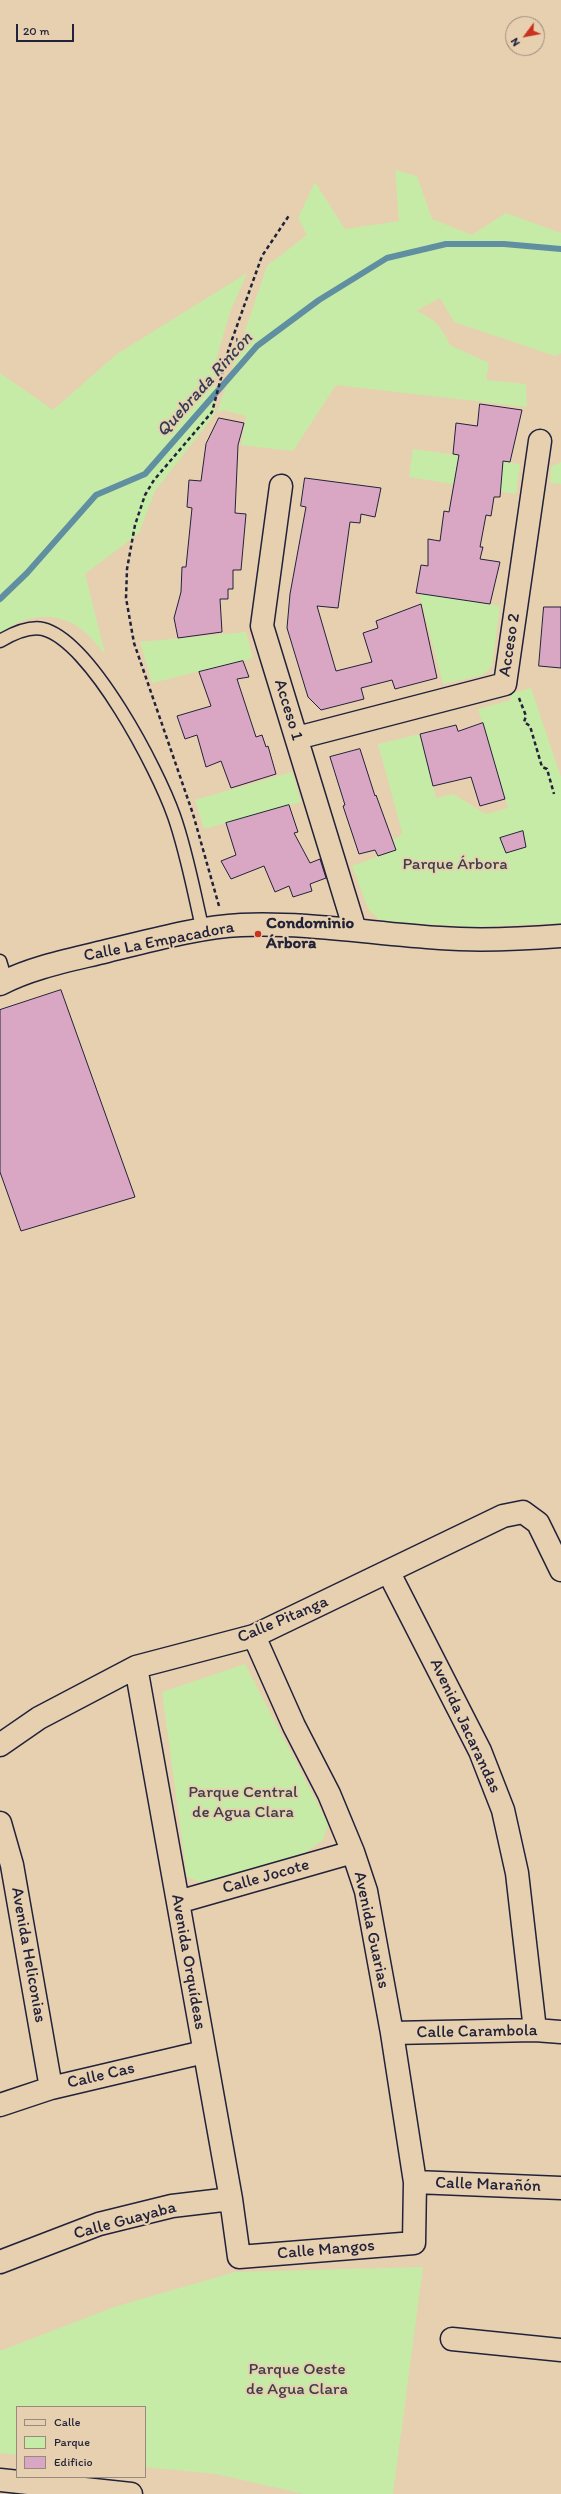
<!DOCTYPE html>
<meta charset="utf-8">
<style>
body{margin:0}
#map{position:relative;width:561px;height:2494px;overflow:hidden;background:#e7d0af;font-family:Itim,sans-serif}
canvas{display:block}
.legend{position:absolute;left:16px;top:2406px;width:130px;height:72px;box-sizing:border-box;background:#e7d0af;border:1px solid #988a81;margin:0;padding:5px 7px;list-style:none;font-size:12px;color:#22223b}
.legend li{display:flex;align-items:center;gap:8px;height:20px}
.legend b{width:20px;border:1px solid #988a81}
.north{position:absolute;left:505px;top:16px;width:40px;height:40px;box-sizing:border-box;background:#e7d0af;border:1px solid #988a81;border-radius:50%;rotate:238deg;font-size:11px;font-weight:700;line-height:16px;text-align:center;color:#22223b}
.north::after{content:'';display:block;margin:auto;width:14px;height:18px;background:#c8321e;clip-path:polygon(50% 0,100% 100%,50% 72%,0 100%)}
.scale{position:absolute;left:16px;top:24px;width:58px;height:18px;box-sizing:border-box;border:2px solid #22223b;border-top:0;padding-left:5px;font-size:12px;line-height:14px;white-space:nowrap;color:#22223b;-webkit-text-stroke:3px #e7d0af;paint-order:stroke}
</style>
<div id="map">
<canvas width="561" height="2494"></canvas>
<ul class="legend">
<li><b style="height:5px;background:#e7d0af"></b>Calle</li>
<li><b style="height:11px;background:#c6eba6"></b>Parque</li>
<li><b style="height:11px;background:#d9a7c4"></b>Edificio</li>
</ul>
<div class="north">N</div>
<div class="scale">20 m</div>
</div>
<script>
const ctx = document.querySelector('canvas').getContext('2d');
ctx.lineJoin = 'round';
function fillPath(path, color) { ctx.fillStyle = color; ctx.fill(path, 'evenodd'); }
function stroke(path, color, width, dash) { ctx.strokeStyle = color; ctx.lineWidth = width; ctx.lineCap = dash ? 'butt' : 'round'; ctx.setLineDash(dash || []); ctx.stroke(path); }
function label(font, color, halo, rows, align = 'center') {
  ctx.font = font + ' Itim,sans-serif'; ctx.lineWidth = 4; ctx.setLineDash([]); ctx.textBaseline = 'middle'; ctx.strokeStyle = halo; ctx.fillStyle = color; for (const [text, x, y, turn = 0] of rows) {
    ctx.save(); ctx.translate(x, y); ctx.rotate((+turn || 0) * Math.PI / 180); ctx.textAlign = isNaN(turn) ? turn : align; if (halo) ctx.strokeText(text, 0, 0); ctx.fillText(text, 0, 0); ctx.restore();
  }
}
fillPath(new Path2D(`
 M395 170 417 176 432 219 472 235 506 213 561 233V353L555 356 454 322 440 298 416 311C435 318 442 328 450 345L489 363 486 380 526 384 527 407 336 385 293 451 241 445 246 416 223 410 217 413 267 266 307 235 298 218 315 182 345 229 399 221Z
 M247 273 230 312 215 363V414L155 491 139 533 85 574 105 654C97 645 87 632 77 626 51 610 22 616 0 634V373L53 410 117 354Z
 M413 449 520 464 516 494 409 477Z
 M561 462V484L550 483 551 467Z
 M419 593 500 606 492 666 483 675 443 684Z
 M246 632 253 658 152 683 140 642Z
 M531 688 561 777V923L472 927 381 921 368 909 352 866 395 850 392 840 399 837 402 832 378 744 420 734 436 798 453 794 486 814 508 808 478 709 511 700 510 694Z
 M292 772 301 802 204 829 195 800Z
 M245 1664 328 1824 323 1840 304 1853 206 1884 187 1877 162 1692Z
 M423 2267 393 2494H304L216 2474 145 2467V2407H17V2455L0 2453V2351L114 2307 235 2272Z`), '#c6eba6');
stroke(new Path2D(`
 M0 599 27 573 96 495 145 474 257 346 319 300 387 258 446 244H504L561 249`), '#5f8fa0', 6);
const building = new Path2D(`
 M480 404 522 410 510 462 503 461 500 497H494L491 516 486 515 480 547H483L480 559 500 562 490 604 416 593 421 565 428 566V539L440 541 444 511 449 512 459 455 453 454 456 423 477 426Z
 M219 418 244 423 238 445 235 513 246 514 241 570H233V589H228V599H220L222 632 178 638 174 618 181 592 182 567H186L192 508 187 507 189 480 201 481 206 444Z
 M305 478 381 488 375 517 361 514 360 523 350 522 338 608 317 606 336 671 372 662 363 633 378 628 376 621 421 604 437 678 395 689 392 680 361 688 364 699 321 710 308 697 287 628 290 594 306 507 301 506Z
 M544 607H561V668L539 666Z
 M243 661 249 677 237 679 256 737 262 735 266 747 268 746 276 774 231 788 221 761 206 767 197 735 185 739 177 716 211 706 199 672Z
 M483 723 505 799 480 806 471 777 433 786 420 734 456 725 458 731Z
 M360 749 375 796 376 795 396 850 378 856 375 850 359 854 343 806 345 805 330 757Z
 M289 805 298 832 294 833 310 863 320 859 326 878 310 884 312 891 293 897 289 886 275 892 264 866 231 879 221 861 236 855 226 823Z
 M523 831 526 847 506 853 500 838Z
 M61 990 135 1197 21 1231 0 1172V1010Z`);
fillPath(building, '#d9a7c4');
stroke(building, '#22223b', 1);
const service = new Path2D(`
 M0 641C12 634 29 626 43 629 91 641 158 770 174 816 187 853 194 893 203 931
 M0 961 6 981`);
const minor = new Path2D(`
 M281 486 262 626 355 930
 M297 738 505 684 540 441
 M0 984C32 967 71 960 107 951 149 941 198 927 241 925 307 922 374 934 440 938 480 941 521 939 561 936
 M389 1573 480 1751 503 1810 517 1873 535 2030
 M136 1667 231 2199 239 2257 414 2243 415 2182 392 2033 366 1891 353 1852 329 1794 294 1726 254 1636
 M0 1745 39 1718 136 1667 254 1636 503 1516 523 1512 538 1523 561 1570
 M0 1823 12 1865 51 2088
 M178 1902 353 1852
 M392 2033 535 2030 561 2032
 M0 2105 51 2088 204 2052
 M415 2182 561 2188
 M0 2262 99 2224 172 2206 231 2199
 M452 2339 561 2350
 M0 2480 131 2494`);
stroke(service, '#22223b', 15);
stroke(minor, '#22223b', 25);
stroke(new Path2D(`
 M519 698 526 716 524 722 530 726 542 767 547 769 554 794
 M219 906 193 814 134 643 126 598 127 569 135 525 145 495 154 480 212 412 229 348 262 256 290 214`), '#22223b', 2.5, [4, 3]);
stroke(service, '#e7d0af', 12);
stroke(minor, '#e7d0af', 22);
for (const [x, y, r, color] of [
 [258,934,4,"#c8321e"]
]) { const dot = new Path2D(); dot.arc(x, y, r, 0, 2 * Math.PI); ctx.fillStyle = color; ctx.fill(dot); stroke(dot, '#e7d0af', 1.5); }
label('17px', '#22223b', '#e7d0af', [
 ["Acceso 2",510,645,-81],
 ["Acceso 1",288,710,73],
 ["Calle La Empacadora",159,942,-11],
 ["Calle Pitanga",283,1620,-23],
 ["Avenida Jacarandas",465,1726,65],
 ["Calle Jocote",266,1877,-16],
 ["Avenida Guarias",371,1930,78],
 ["Avenida Heliconias",28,1955,80],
 ["Avenida Orquídeas",188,1962,80],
 ["Calle Carambola",477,2032,-1],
 ["Calle Cas",101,2076,-13],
 ["Calle Marañón",488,2185,2],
 ["Calle Guayaba",125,2221,-15],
 ["Calle Mangos",326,2250,-5]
]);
label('17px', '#3b404b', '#e7d0af', [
 ["Parque Árbora",455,865],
 ["Parque Central",243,1793],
 ["de Agua Clara",243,1813],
 ["Parque Oeste",297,2370],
 ["de Agua Clara",297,2390]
]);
label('bold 17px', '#22223b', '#e7d0af', [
 ["Condominio",266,924],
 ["Árbora",266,944]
], 'left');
label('italic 18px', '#313d54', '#e7d0af', [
 ["Quebrada Rincón",205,385,-48]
]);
</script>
